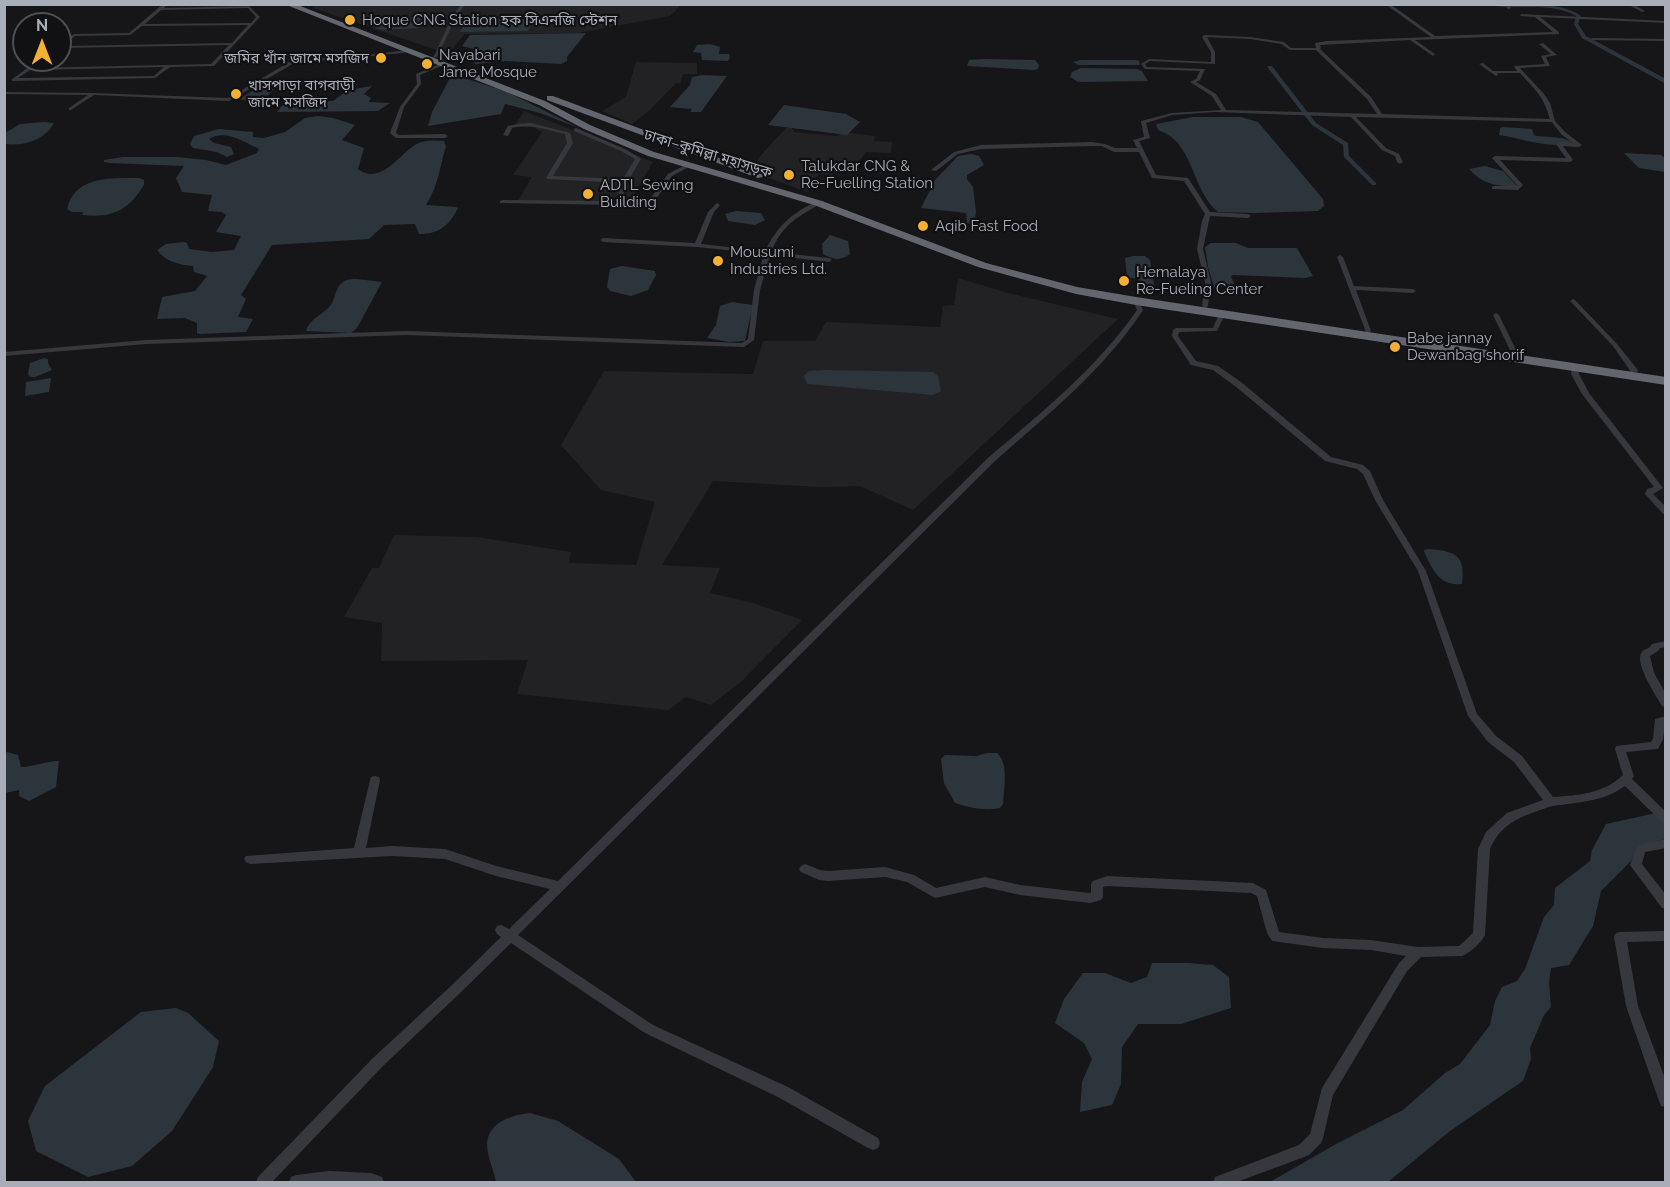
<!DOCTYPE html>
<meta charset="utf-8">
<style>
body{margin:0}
#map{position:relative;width:1670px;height:1187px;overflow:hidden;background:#161618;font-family:Raleway,sans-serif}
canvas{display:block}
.frame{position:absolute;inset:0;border:6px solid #a8adb8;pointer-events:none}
.north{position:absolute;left:12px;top:12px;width:60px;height:60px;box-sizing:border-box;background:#111113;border:2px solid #4d4f55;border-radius:50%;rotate:0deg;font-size:16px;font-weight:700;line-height:24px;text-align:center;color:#a8adb8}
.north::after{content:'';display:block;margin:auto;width:21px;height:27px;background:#f2b134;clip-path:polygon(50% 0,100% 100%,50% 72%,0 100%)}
</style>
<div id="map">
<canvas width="1670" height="1187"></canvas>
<div class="frame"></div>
<div class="north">N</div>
</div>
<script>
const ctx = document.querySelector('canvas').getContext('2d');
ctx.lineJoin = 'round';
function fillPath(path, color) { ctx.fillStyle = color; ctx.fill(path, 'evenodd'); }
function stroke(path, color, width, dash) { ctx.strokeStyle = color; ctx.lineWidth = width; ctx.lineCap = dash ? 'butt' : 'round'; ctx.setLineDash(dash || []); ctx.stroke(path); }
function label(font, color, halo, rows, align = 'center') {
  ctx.font = font + ' Raleway,"Noto Sans Bengali",sans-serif'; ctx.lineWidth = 4.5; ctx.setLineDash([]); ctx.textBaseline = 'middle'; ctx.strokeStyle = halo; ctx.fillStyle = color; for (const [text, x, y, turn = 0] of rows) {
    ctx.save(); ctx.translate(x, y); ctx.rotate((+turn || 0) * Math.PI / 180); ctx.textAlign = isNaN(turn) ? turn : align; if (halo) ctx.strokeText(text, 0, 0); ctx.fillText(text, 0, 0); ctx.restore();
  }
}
fillPath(new Path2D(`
 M317 4 681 5 670 16 578 33 465 34 448 54 313 8Z
 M636 62 697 63V74H683L680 84 676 83 650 110 632 124 602 111 626 97Z
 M524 111 653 162 630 202H517L532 177 513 175 542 132 533 127H514Z
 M786 128H792L794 132 837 136 843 132 875 136 874 141 892 142 891 153 866 152 856 166 841 164 832 175 819 174 807 192 750 171 761 155Z
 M958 278 1008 293 1118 319 913 510 860 486 821 487 713 481 662 565 720 568 710 593 753 603 802 620 742 681 711 705 686 697 668 710 517 694 528 660 381 661 382 623 344 617 372 568H379L394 535 477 537 571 552 569 563 636 565 655 502 601 490 561 445 604 371 753 374 763 341H815L826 322 940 327 943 306 954 305Z`), '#222225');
fillPath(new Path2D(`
 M384 17H425L419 28 383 30 375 28Z
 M534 18 528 31 460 32 466 22 474 20Z
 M586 33 567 57V61L561 64 506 61 476 64 471 61 489 53 462 46 470 35Z
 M710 44 720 47 719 54H729L730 58 728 61 702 60 701 53 693 52 697 45Z
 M983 59 1035 60 1039 65 1038 69 1034 70 967 66 969 60Z
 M1081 60H1136L1139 61 1140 65H1078L1073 62Z
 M1081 68 1137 69 1142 71 1148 81 1078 82 1070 77 1072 72Z
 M452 74 507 92 579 128 540 113 505 104 501 114 428 126 432 112Z
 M703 75 727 76 701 112H690L692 109 670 107 690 85 692 77Z
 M277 85C267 100 257 103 239 99L257 88Z
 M372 86 364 94 371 98 369 102 390 103 378 111 277 112 284 103 298 99 333 101 348 90Z
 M784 105 846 114 860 122 847 135 768 125Z
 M318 116 333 118 355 125 342 140 364 148 358 169C380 186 399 155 415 145 423 140 434 140 444 141L446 146C439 169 439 184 426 205L456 207 458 208C449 226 439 234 419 234L415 224 384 225 369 239 272 245 241 295 246 299 238 317 253 319 246 332 199 334 197 333V323L185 318 157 319 162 297 195 291 207 276 194 272 193 266C180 265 164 261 157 250L166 244 184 242 187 243 189 249 212 252 234 250 241 236 216 232 226 215 222 212 208 211 212 195 182 192 176 178 184 166 110 163 104 162V160L123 157H177L206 160 226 165 257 153 259 149C243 142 227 129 209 139L214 143 231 147 234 154 227 157 217 152 193 148 190 144 194 136 219 129 253 132V137L264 138 285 132 305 118Z
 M1193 117H1241L1258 122 1323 199 1324 206 1318 211 1255 213 1218 212C1191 190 1194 141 1158 130L1156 124Z
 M44 122 54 123C44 141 24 146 5 144V133L20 124Z
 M1503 127 1532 129 1534 135 1537 136 1562 138 1573 142C1550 150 1521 138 1499 135L1500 128Z
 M1624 153 1661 155 1665 158V172L1639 168Z
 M972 154 979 156 984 165 967 175V179L973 187 976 212 974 224 967 223 966 213 921 208 935 180 958 156Z
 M1485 166 1503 171 1517 186C1497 187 1482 184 1469 169Z
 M139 178 144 180V185C128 211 112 218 82 215L83 212H72L67 209C75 175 112 178 139 178Z
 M736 211 761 213 765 220 755 225 728 221 725 214Z
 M830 235 848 241 850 254C840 261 833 260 823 254L822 244Z
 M1211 243H1236L1248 248H1297L1313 276 1305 278 1233 275 1231 276 1235 286 1214 287 1208 267 1205 247Z
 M1133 256H1145L1150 260 1155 290 1152 292 1141 289 1139 279 1127 277 1125 258Z
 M622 266 655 271 656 275 648 290 631 296 610 291 607 287 610 269Z
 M357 279 382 282 357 328 351 333 306 331C310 317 326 314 332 303 336 296 335 288 343 282 347 279 352 279 357 279Z
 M732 302 753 305 745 341 729 342 707 338 716 325 720 306Z
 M44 358 48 359V363L52 370 35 377H30L28 374 30 363Z
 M825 370 933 372 938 376 941 391 933 395 807 384 804 376 809 371Z
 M51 378 49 392 25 396 26 382Z
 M1429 549C1455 551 1466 555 1462 584 1440 586 1434 572 1425 554L1424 550Z
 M7 752 18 755 21 767C34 767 45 761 59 761L56 787 29 801 19 796V790L5 793V753Z
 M987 753H997C1009 763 1004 789 1003 804L1000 808C984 811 971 808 955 803L944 783 941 759 945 755 977 756Z
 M1665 811V839L1638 846 1631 861 1601 891 1593 926 1569 965 1551 968 1549 982 1551 1007 1544 1015 1530 1048 1531 1059 1523 1081 1450 1131 1388 1182H1270L1336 1144 1403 1110 1445 1073 1460 1064 1490 1025 1495 1001 1502 987 1517 981 1525 969 1544 917 1554 905 1555 888 1590 861 1592 850 1606 824Z
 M1152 963H1188L1213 965 1229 977 1231 1008 1181 1024H1138L1122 1047 1121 1084 1112 1105 1080 1112 1082 1082 1092 1059 1084 1043 1055 1023 1064 999 1083 973H1105L1131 983 1147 977Z
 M176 1008 188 1013 219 1041 213 1067 172 1131 132 1166 88 1177 36 1151 28 1121 45 1086 141 1012Z
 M530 1113 558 1121 619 1159 636 1182H496C494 1171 487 1156 487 1144 488 1122 512 1115 530 1113Z`), '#2c353c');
fillPath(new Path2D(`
 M1483 4C1511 4 1559 0 1581 16L1578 24 1586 36 1666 79V84L1582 38 1574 24 1576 16C1549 0 1513 12 1483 4Z
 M1268 66H1272L1316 123 1348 143 1349 156 1376 183V185H1372L1344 157 1343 145 1312 125 1268 68Z`), '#2c353c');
fillPath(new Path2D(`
 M163 4H168L164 8 249 6 260 17 214 66 170 67 155 78 13 81 11 80 38 60H43L34 68 211 64 229 45 60 48V44L74 34 129 33ZM248 8 256 17 251 23 145 24 161 10ZM248 25 232 43 63 46 75 36 130 35 142 26ZM164 67 154 76 18 78 30 70Z
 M461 4H480L464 6 456 17 437 57 433 58 452 17Z
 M1385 4H1390L1435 36 1553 32 1535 17 1520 16 1521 14 1666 21V23L1540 17 1559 32V34L1415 40 1435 54 1433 56 1410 40 1320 45 1321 48 1320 49 1371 97 1382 114 1550 119C1543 95 1536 91 1520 73H1497L1498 75 1496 76 1479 64 1483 63 1493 71H1517L1514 66 1545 64 1541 56 1551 54 1539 44 1543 43 1557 55 1546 57 1550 66 1520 68 1544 94 1550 103 1555 121 1565 132 1582 145 1579 147 1563 146 1573 160 1570 162 1500 160 1523 185 1518 190 1492 189V187L1494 186 1517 185 1492 158 1495 156 1566 158 1556 144 1559 142 1573 143 1561 134 1552 122 1356 117 1386 148 1399 154 1403 162 1400 164 1397 162 1395 156 1382 150 1351 117 1214 112 1172 115 1146 123 1150 138 1139 141 1156 175 1188 178 1210 212 1248 214 1251 216 1248 218 1210 216 1203 249 1211 282 1208 306 1205 308 1202 306 1205 282 1197 249 1202 221 1205 214 1184 181 1152 178 1139 152H1114L1102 146H1092L981 149 958 154 936 171 931 170 954 152 981 145 1092 142 1105 144 1115 148H1137L1133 140 1144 137 1141 121 1172 113 1221 110 1212 96 1190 82 1196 79 1200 71 1145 69 1141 64 1149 59 1211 62V52L1202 37 1204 35 1250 37 1284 42 1291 48H1316L1315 43 1327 41 1431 37ZM1207 37 1250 39 1281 44 1290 50H1316L1367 99 1377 114 1226 110 1216 94 1196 82 1200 80 1205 69 1147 67 1145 64 1150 61 1215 64V52Z
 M1503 4H1508L1511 8 1508 9Z
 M1627 4H1633L1645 11 1642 12Z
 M1592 38 1666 39V41L1590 40Z
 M408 50 410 52 356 58 296 62 229 101 94 95 71 110H69V108L88 95 4 94V92L93 93 228 98 293 60 356 56Z
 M442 63 446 64 420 75 421 84 404 107 396 133 399 135 445 134 448 136 445 138H396L390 133 400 107 417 84 416 74Z
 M531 123 570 133 573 143 553 176 623 179 635 159 621 151 574 131V129L576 128 625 149 640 158 641 159 628 181 621 201 650 199 668 174 689 163 694 164 672 176 654 202 652 203 618 205 500 203V201L502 200 616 201 622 183 547 179 546 178 567 143 565 134C547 130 530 123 512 128L508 136 503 135 508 126 517 124Z
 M818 201 820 202V204C796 218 783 224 771 252L829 258 832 260 829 262 770 255 760 290 754 340 744 347 406 335 146 344 4 356V352L146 340 406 331 742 343 748 339 754 290 764 254 697 247 603 242 600 240 603 238 695 243 708 212 717 203 720 205 714 212 701 244 765 251C777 226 793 212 818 201Z
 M1340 255 1343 257 1354 286 1413 289 1416 291 1413 293 1356 290 1371 331 1370 332H1366L1337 257Z
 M1136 299 1139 301 1143 310C1104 370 1048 414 995 461L518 935 653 1025 788 1087 878 1138 880 1143 878 1148 873 1150 868 1148 778 1097 645 1033 511 943 460 993 383 1066 272 1182H256L258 1177 373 1058 452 985 501 937 497 934 495 930 497 926 501 925 509 929 550 889 496 876 445 859 392 856 250 864 246 862 244 859 246 856 354 848 370 780 371 777 375 776 379 777 380 780 366 848 392 846 445 849 496 866 558 881 989 457C1042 412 1097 368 1137 310L1133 301Z
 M1573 299 1575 300 1617 344 1638 370 1637 372H1631L1613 346 1571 302 1570 301Z
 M1222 312 1225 314 1217 331 1179 332 1178 336 1196 361 1218 366 1241 382 1331 457 1363 465 1370 471 1383 500 1426 571 1477 714 1496 736 1522 756 1553 797C1579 795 1603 794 1623 775L1615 749 1616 746 1651 742 1653 739 1655 719 1666 716 1663 739 1658 749 1626 752 1634 776 1632 779 1666 812V823L1662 822 1625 786C1603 802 1579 802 1553 806 1547 807 1541 810 1535 812 1514 819 1499 828 1490 849L1485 935C1481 943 1470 953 1462 956L1421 957 1407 971 1333 1095 1323 1138 1321 1143 1309 1155 1304 1157 1237 1182H1213L1215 1177 1299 1145 1310 1134 1322 1088 1399 963 1406 956 1371 950 1323 948 1272 941 1267 933 1257 896 1251 893 1107 886 1103 887V897L1101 900 1090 903 1020 895 985 887 935 898 907 882 885 877 828 881 819 880 801 872 799 869 801 866 805 864 820 870 828 871 885 867 914 875 936 888 985 877 1020 885 1090 893H1091V884L1093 881 1107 876 1253 883 1266 890 1279 932 1323 938 1371 940 1418 947 1459 946 1473 933 1478 849 1486 832 1507 813 1543 800 1514 762 1488 742 1468 716 1418 571 1375 500 1363 474 1357 469 1325 461 1235 386 1213 370 1191 365 1172 336 1173 330 1176 328H1213L1219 314Z
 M1496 313 1499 315 1517 352 1516 353 1514 354 1511 352 1493 315Z
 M1572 365H1578L1579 374 1589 393 1663 488 1653 494 1666 507V514H1663L1645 494 1647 489 1654 487 1582 394 1571 374Z
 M1666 641V647L1660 648 1658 651 1650 656 1654 673 1666 694V707L1662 706C1657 697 1633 662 1642 652 1644 649 1647 649 1650 647L1652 644Z
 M1666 839V848L1645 852 1642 864 1666 895V909L1662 908 1630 865 1637 845Z
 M1666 931V941L1627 942 1638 1006 1666 1081V1107L1661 1106 1659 1101 1626 1006 1614 937 1616 933 1620 932Z
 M329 1171 371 1173 382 1177 384 1182H289L291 1177 296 1175Z`), '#37383d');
fillPath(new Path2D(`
 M284 4H295L545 101 590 125 654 152 822 201 986 263 1077 287 1136 297 1666 377V385L1136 305 1076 294 978 267 814 205 648 156 584 129 539 105Z
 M547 96H553L767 176 758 178 547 100Z`), '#63666e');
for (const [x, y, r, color] of [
 [350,20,6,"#f2b134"],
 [381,58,6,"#f2b134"],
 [427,64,6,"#f2b134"],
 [236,94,6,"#f2b134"],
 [789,175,6,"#f2b134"],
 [588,194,6,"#f2b134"],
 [923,226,6,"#f2b134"],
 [718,261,6,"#f2b134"],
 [1124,281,6,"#f2b134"],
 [1395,347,6,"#f2b134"]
]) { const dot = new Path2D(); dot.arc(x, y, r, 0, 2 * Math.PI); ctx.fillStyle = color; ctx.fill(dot); stroke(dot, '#111113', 2); }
label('15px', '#a8adb8', '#111113', [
 ["Hoque CNG Station হক সিএনজি স্টেশন",362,20],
 ["Nayabari",439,55],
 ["Jame Mosque",439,72],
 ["জমির খাঁন জামে মসজিদ",369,58,"right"],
 ["খাসপাড়া বাগবাড়ী",248,85],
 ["জামে মসজিদ",248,102],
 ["Talukdar CNG &",801,166],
 ["Re-Fuelling Station",801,183],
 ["ADTL Sewing",600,185],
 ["Building",600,202],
 ["Aqib Fast Food",935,226],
 ["Mousumi",730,252],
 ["Industries Ltd.",730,269],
 ["Hemalaya",1136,272],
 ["Re-Fueling Center",1136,289],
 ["Babe jannay",1407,338],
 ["Dewanbag shorif",1407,355]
], 'left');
label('15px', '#a8adb8', '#111113', [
 ["ঢাকা–কুমিল্লা মহাসড়ক",708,154,17]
]);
</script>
